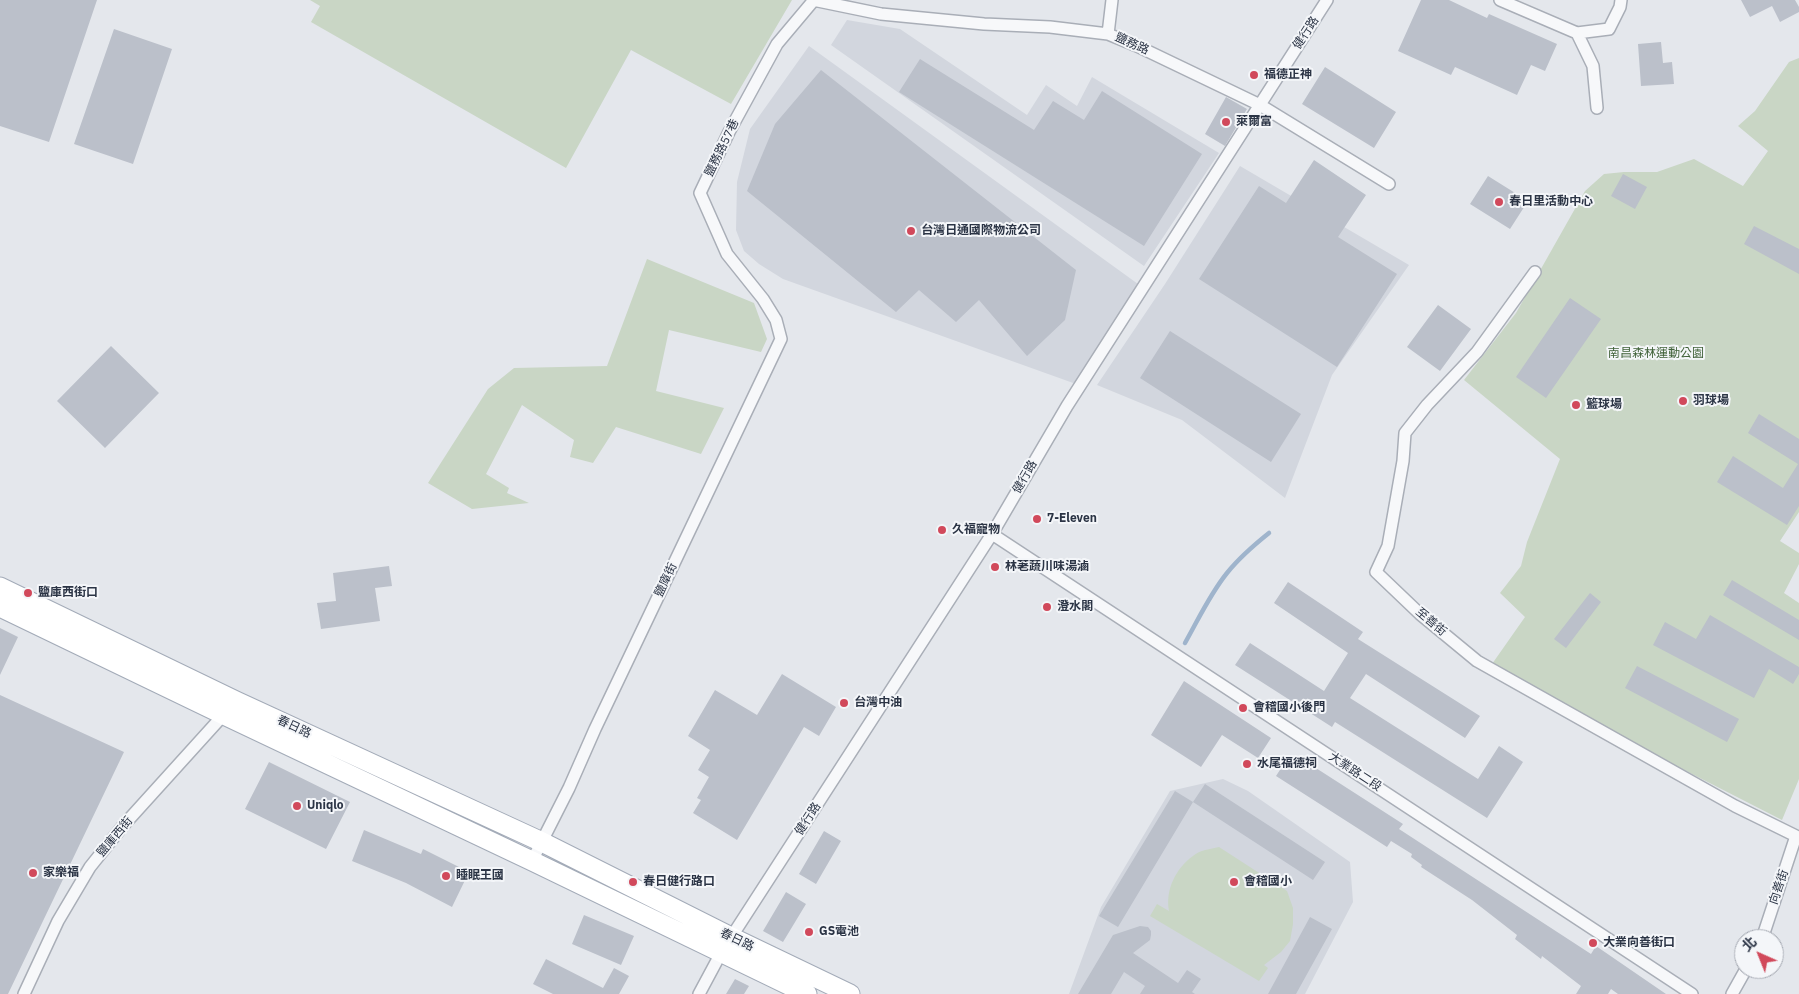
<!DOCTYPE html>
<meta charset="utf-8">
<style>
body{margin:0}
#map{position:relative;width:1799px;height:994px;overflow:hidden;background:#e4e7ec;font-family:"IBM Plex Sans","Noto Sans TC",sans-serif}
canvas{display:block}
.north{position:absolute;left:1734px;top:929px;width:50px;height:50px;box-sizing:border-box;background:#f4f6f9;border:1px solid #a4a8b1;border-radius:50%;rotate:316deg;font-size:14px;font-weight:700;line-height:20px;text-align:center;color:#2b3445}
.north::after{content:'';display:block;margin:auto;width:18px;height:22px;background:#d1495b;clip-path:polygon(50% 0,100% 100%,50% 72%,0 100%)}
</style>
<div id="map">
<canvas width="1799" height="994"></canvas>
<div class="north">北</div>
</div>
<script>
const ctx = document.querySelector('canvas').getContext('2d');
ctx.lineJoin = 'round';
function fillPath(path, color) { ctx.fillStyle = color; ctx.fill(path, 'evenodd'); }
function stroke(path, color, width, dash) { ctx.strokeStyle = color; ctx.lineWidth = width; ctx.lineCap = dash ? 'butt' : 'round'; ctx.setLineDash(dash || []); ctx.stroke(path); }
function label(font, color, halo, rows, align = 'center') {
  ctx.font = font + ' "IBM Plex Sans","Noto Sans TC",sans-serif'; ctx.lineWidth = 4; ctx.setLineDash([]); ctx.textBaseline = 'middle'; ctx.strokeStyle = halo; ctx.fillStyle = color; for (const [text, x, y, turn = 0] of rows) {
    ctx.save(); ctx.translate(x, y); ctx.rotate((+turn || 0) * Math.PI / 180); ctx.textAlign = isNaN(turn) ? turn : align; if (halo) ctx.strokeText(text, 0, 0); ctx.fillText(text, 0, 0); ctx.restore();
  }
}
fillPath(new Path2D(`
 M847 20 900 29 1027 115 1046 85 1077 106 1092 77 1219 153 1144 266 831 45Z
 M809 46 1138 284 1076 384 783 279 759 264 744 251 736 230 737 182 750 129Z
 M1240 166 1409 265 1332 375 1285 498 1182 420 1097 385 1165 284Z
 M1223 779 1248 791 1350 862 1353 902 1305 994H1069L1101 907 1170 791Z`), '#d2d6de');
fillPath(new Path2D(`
 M310 0H792L731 104 631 50 566 168 311 22 320 6Z
 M1799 58V512L1780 541 1799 553V564L1784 593 1799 603V779L1782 820 1649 752 1492 664 1525 617 1500 593 1521 566 1527 542 1560 459 1464 380 1516 313 1585 191 1604 174 1624 172H1657L1694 159 1743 186 1768 151 1738 126 1755 111 1789 62Z
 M647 259 754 303 767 339 761 352 669 330 656 391 724 408 701 454 616 427 593 463 570 457 574 440 522 405 486 474 509 488 507 493 529 503 472 509 428 483 488 389 514 368 607 366Z
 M1219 847 1287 891 1293 908V924L1290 941 1281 952 1264 965 1268 968 1259 981 1150 916 1157 904 1169 911C1165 890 1176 868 1193 856 1200 850 1210 849 1219 847Z`), '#c9d6c5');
stroke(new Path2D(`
 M1185 643C1198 620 1210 594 1227 573 1239 558 1254 545 1269 533`), '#9fb4cc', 4.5);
fillPath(new Path2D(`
 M0 0H97L49 142 0 126Z
 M1421 0H1449L1487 18 1489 14 1557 44 1545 71 1531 65 1517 95 1455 67 1451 75 1398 51Z
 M1741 0H1795L1799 7V12L1780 22 1772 6 1750 17Z
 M114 29 172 49 133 164 74 144Z
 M1661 42 1663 63 1672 62 1674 84 1641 86 1638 44Z
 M920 59 1034 130 1053 101 1084 120 1102 91 1202 154 1144 246 899 92Z
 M1325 67 1396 112 1374 148 1302 104Z
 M821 70 1076 270 1065 320 1027 356 979 300 956 322 919 290 896 312 747 191 775 124Z
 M1226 97 1247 109 1225 146 1205 134Z
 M1314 160 1366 195 1338 237 1397 274 1337 367 1199 279 1259 186 1286 203Z
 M1623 174 1647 187 1635 209 1611 196Z
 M1488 176 1528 201 1510 229 1470 204Z
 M1754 226 1799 249V274L1744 244Z
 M1570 298 1601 319 1546 398 1516 377Z
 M1438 305 1471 329 1440 371 1407 347Z
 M1170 331 1301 414 1271 462 1140 378Z
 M111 346 159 393 105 448 57 401Z
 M1759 414 1799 439V506L1787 525 1717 482 1733 456 1783 488 1798 464 1748 433Z
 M389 566 392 586 375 588 380 621 321 629 317 603 336 601 333 573Z
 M1732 580 1799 620V640L1723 595Z
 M1288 582 1363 632 1358 639 1480 716 1465 738 1366 674 1350 698 1478 779 1499 746 1523 762 1487 818 1335 722 1332 727 1235 665 1250 643 1324 691 1348 653 1274 603Z
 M1590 593 1601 602 1566 648 1554 639Z
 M1710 615 1799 667V674L1793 684 1769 669 1754 698 1653 645 1665 622 1696 639Z
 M0 628 18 637 0 675Z
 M1637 666 1739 719 1727 742 1625 688Z
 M782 674 836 707 819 736 804 727 737 840 693 813 701 800 697 798 709 777 698 770 710 750 688 736 715 690 757 715Z
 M1184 681 1271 738 1258 758 1222 735 1201 767 1151 735Z
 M0 695 124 752 8 994H0Z
 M1287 759 1293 763 1295 760 1303 764 1305 761 1403 824 1399 829 1591 954 1596 946 1666 994H1618L1611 989 1608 994H1576L1581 986 1542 956 1541 959 1515 939 1517 935 1472 900 1421 867 1422 865 1411 857 1412 854 1391 841 1387 847 1276 776Z
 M269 762 350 802 326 849 245 809Z
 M1205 784 1325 862 1313 880 1193 802Z
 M1175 791 1193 802 1118 927 1099 916Z
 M364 830 421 854 423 849 469 872 452 907 406 883 352 861Z
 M824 831 841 841 816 884 799 874Z
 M786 892 806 904 783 942 763 931Z
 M584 915 634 936 621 965 572 944Z
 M1310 917 1332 929 1296 994H1268Z
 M1140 926 1148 927 1151 931V935L1150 940 1133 953 1178 983 1187 970 1201 979 1192 992 1195 994H1140L1145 986 1124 972 1111 994H1078L1113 935Z
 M546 959 603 988 614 968 629 976 619 994H553L533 984Z
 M735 979 749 986 744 994H726Z`), '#bbc0ca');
const minor = new Path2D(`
 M813 0 881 14 984 24 1050 27 1108 34 1137 46 1260 105 1389 184
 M1500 0 1577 33 1593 66 1597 108
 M1577 33 1609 29 1620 7 1621 0
 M1108 34 1112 0
 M1535 272 1477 352 1427 405 1405 433 1403 461 1388 546 1376 572 1420 614 1477 661 1735 806 1796 836 1762 939
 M992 534 1692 994
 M532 861 569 788 595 729 781 339 776 320 763 299 727 254 700 193 729 132 777 44 814 0
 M24 994 58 921 90 867 122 827 227 711
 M699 994 721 953 992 534 1067 406 1327 0
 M1732 994 1746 969`);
const primary = new Path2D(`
 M0 587 236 701 542 842 731 937 850 994
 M0 607 224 715 532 861 807 994`);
stroke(minor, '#a9aeb7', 14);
stroke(primary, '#a3abb8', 21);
stroke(minor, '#f7f8fa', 11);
stroke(primary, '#fff', 19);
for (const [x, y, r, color] of [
 [1254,75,5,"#d1495b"],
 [1226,122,5,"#d1495b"],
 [1499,202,5,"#d1495b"],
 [911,231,5,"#d1495b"],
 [1683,401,5,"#d1495b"],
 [1576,405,5,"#d1495b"],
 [1037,519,5,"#d1495b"],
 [942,530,5,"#d1495b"],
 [995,567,5,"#d1495b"],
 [28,593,5,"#d1495b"],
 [1047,607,5,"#d1495b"],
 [844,703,5,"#d1495b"],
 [1243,708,5,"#d1495b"],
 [1247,764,5,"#d1495b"],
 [297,806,5,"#d1495b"],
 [33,873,5,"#d1495b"],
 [446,876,5,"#d1495b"],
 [633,882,5,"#d1495b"],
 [1234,882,5,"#d1495b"],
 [809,932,5,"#d1495b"],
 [1593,943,5,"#d1495b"]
]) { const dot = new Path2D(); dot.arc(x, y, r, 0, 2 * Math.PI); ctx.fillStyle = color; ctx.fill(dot); stroke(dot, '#f4f6f9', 2); }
label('12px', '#2b3445', '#f4f6f9', [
 ["健行路",1306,33,-57],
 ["鹽務路",1132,44,24],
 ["鹽務路57巷",722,148,-64],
 ["健行路",1025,477,-60],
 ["鹽庫街",666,580,-65],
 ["至善街",1431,622,40],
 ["春日路",294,727,25],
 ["大業路二段",1355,772,33],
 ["健行路",808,819,-57],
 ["鹽庫西街",115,837,-50],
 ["向善街",1779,887,-71],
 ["春日路",737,940,26]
]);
label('bold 12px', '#2b3445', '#f4f6f9', [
 ["福德正神",1264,75],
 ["萊爾富",1236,122],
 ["春日里活動中心",1509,202],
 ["台灣日通國際物流公司",921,231],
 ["羽球場",1693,401],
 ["籃球場",1586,405],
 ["7-Eleven",1047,519],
 ["久福寵物",952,530],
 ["林荖蔬川味湯滷",1005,567],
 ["鹽庫西街口",38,593],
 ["澄水閣",1057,607],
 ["台灣中油",854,703],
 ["會稽國小後門",1253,708],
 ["水尾福德祠",1257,764],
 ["Uniqlo",307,806],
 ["家樂福",43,873],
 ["睡眠王國",456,876],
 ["春日健行路口",643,882],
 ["會稽國小",1244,882],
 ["GS電池",819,932],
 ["大業向善街口",1603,943]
], 'left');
label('12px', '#3f6138', '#f4f6f9', [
 ["南昌森林運動公園",1656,354]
]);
</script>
